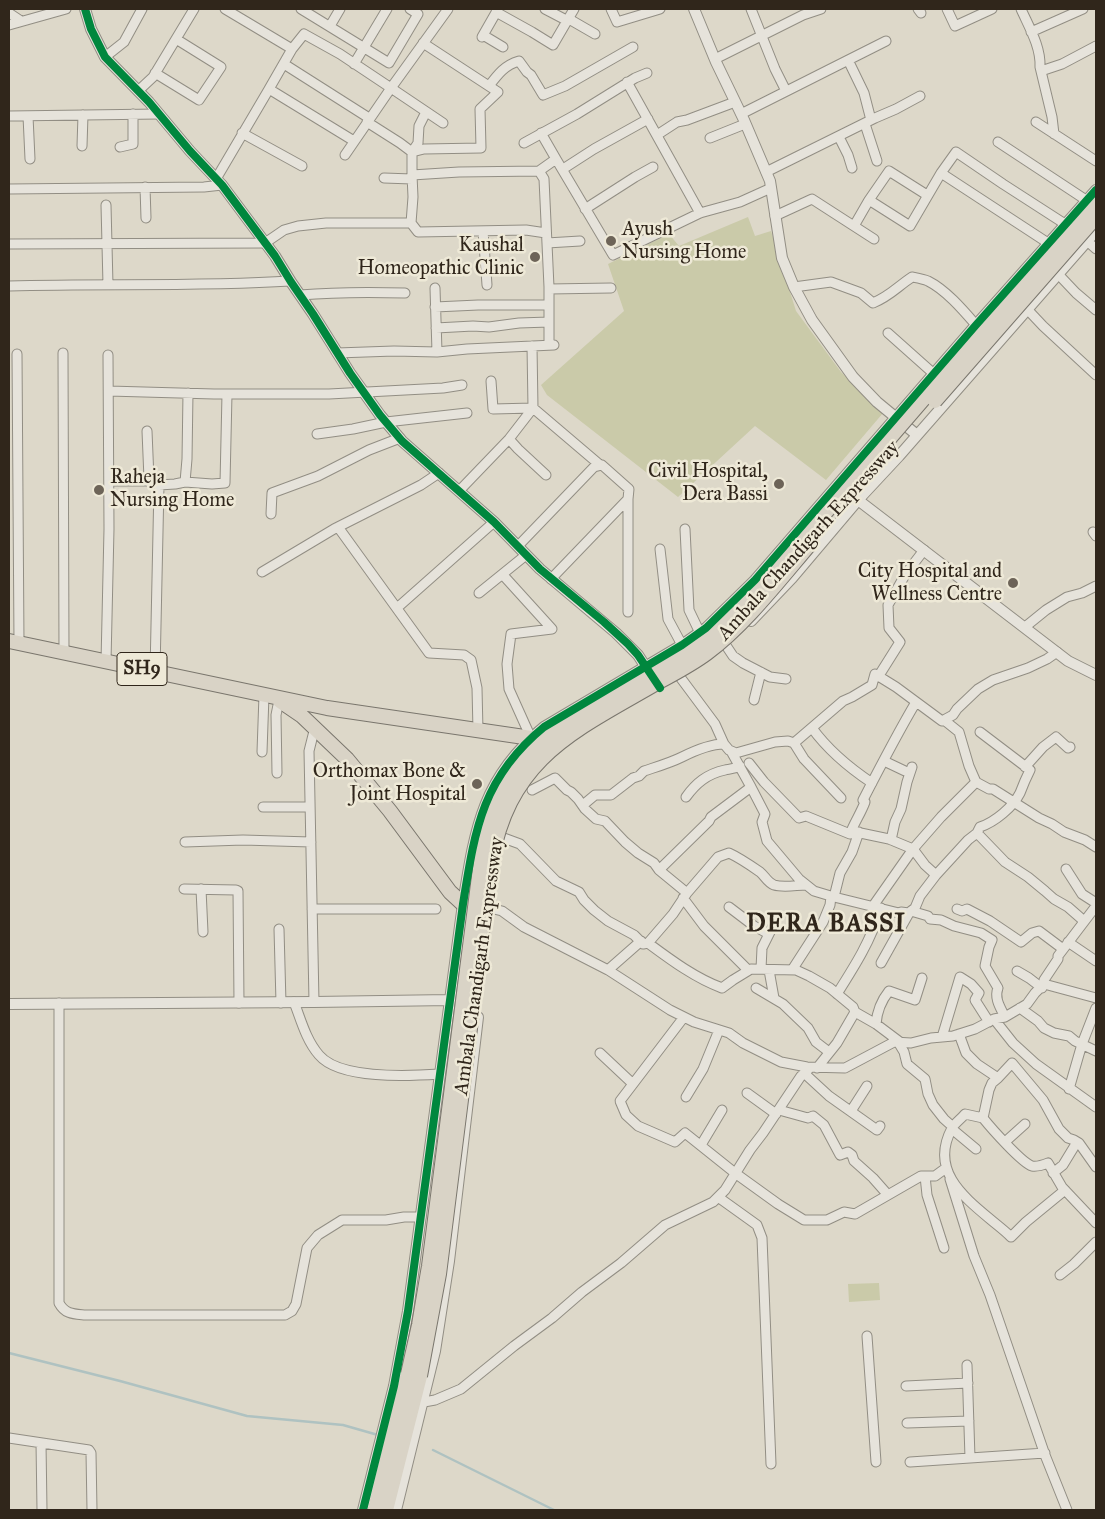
<!DOCTYPE html>
<style>
body{margin:0}
#map{position:relative;width:1105px;height:1519px;overflow:hidden;background:#ddd8c9;font-family:"IM FELL Great Primer",serif}
canvas{display:block}
.frame{position:absolute;inset:0;border:10px solid #30261b;pointer-events:none}
</style>
<div id="map">
<canvas width="1105" height="1519"></canvas>
<div class="frame"></div>
</div>
<script>
const ctx = document.querySelector('canvas').getContext('2d');
ctx.lineJoin = 'round';
function fillPath(path, color) { ctx.fillStyle = color; ctx.fill(path, 'evenodd'); }
function stroke(path, color, width, dash) { ctx.strokeStyle = color; ctx.lineWidth = width; ctx.lineCap = dash ? 'butt' : 'round'; ctx.setLineDash(dash || []); ctx.stroke(path); }
function label(font, color, halo, rows, align = 'center') {
  ctx.font = font + ' "IM FELL Great Primer",serif'; ctx.lineWidth = 5; ctx.setLineDash([]); ctx.textBaseline = 'middle'; ctx.strokeStyle = halo; ctx.fillStyle = color; for (const [text, x, y, turn = 0] of rows) {
    ctx.save(); ctx.translate(x, y); ctx.rotate((+turn || 0) * Math.PI / 180); ctx.textAlign = isNaN(turn) ? turn : align; if (halo) ctx.strokeText(text, 0, 0); ctx.fillText(text, 0, 0); ctx.restore();
  }
}
fillPath(new Path2D(`
 M748 217 755 236 771 231 796 311 841 372 883 413 826 480 755 426 678 497 547 395 541 385 624 311 608 264 669 234 679 246Z
 M879 1283 880 1300 849 1302 848 1284Z`), '#cacaa9');
stroke(new Path2D(`
 M9 1353 120 1381 247 1416 343 1425 378 1435
 M433 1450 554 1510`), '#afc2c1', 2.5);
const minor = new Path2D(`
 M225 9 292 49
 M301 9 389 63 418 14 410 9
 M545 9 568 21
 M611 9 617 22 660 9
 M751 9 775 69 786 91
 M918 9 921 13
 M947 9 955 26 992 9
 M1021 9C1029 27 1041 47 1040 67L1052 117 1054 134
 M496 12 532 32 553 45 574 9
 M9 13 21 21
 M569 19 595 34
 M9 25 66 9
 M330 26 340 9
 M1031 32 1083 9
 M483 35 503 47
 M482 37 498 9
 M423 43 498 92 480 109 481 148 424 149 412 152 418 143 419 126 426 112
 M105 57 124 42 142 9
 M715 59 803 15 821 9
 M848 60 864 93 871 120
 M284 64 369 118
 M354 64 387 9
 M1041 71 1062 64 1096 46
 M155 73 199 100 221 67 176 39
 M627 82 700 213
 M489 86C498 74 505 65 519 61L527 72 531 75 543 95 565 86 633 47
 M269 89 292 49 304 34 340 54 391 88 345 155
 M138 91 153 77 194 9
 M741 114 886 41
 M9 116 159 114
 M28 116 30 159
 M367 122 400 143 412 152V175
 M1036 122 1096 161
 M443 123 391 88 448 9
 M865 124 877 161
 M242 133 302 166
 M541 133 556 159
 M657 135 677 122 687 120 735 102
 M839 137 848 155 852 168
 M710 138 745 124
 M998 142 1086 200
 M524 143 577 114 635 78 647 73
 M82 146 83 115
 M120 147 133 144V114
 M563 169 594 149 648 119
 M766 172 875 118 896 109 920 96
 M941 173 1048 243
 M384 178 412 179
 M216 179 269 89 354 141
 M145 187 146 218
 M9 189 204 187 222 185
 M927 195 889 171 869 200 910 226 941 173 956 152 1003 184 1065 224
 M106 205 108 285
 M585 209 635 177 653 167
 M775 216 812 199 874 239
 M411 223 413 197 412 175 459 172 539 171
 M854 226 869 200
 M483 231 487 285
 M1087 241 1096 249
 M547 243 580 241
 M9 244 265 243 284 230 298 226 326 223H411L418 232 526 230 546 233
 M1058 274 1076 293 1096 310
 M9 286C102 283 196 287 290 281
 M794 287 831 282 861 293 873 303C890 296 897 287 912 277 917 278 923 279 928 281 946 290 963 310 976 325
 M435 288 437 352
 M549 289 611 288
 M300 295C335 292 370 292 405 293
 M435 307 478 305H549
 M1027 309 1043 326 1096 375
 M436 328 473 326 489 327 519 323 549 322
 M888 333 934 374
 M549 345V287L544 179 539 171 556 159 613 255 700 213 740 202 771 188
 M63 353 64 653
 M337 353 394 351 437 352 467 349 554 345
 M17 354 19 643
 M491 381 493 409 533 408 600 465
 M109 391 214 394H329L443 388 462 385
 M147 431 149 479 159 485 155 672
 M317 434 353 429 386 422 467 413
 M509 439 518 449 546 475
 M109 481H153
 M185 482 212 484 225 483 227 394
 M159 485 175 484 185 482 187 459 188 393
 M459 491 509 439 533 408 532 346
 M271 514 272 493 318 476 369 450 400 438
 M338 527 429 653 464 655 471 660 477 688 478 731
 M685 529 689 610 700 633
 M1093 532 1096 536
 M518 546 594 467 602 465 629 489 628 499 551 579
 M660 549 668 619 682 645
 M262 572 334 529 421 485 439 473
 M503 575 552 629 511 634 507 664 509 689 531 738
 M479 593 526 555
 M397 608 494 522
 M628 612V499
 M1025 627 1046 610 1067 597 1082 593 1096 586
 M725 644 733 656 743 663 770 677 786 679
 M106 662 109 529 108 355
 M680 677 715 724 724 744 729 750 736 753 775 742 788 741 794 743 843 701 852 697 872 685 875 674 896 687 942 721 953 715 957 709 978 689 993 680 1028 668 1047 659 1057 652
 M878 677 900 642 889 628 888 605 905 575 924 550
 M754 700 761 672
 M944 720 959 732 969 766 976 782
 M812 728C828 750 848 767 872 783
 M794 743 804 759 841 798
 M731 751 751 787 765 814 762 822 767 841 799 879 814 891 834 897 899 913 901 912 909 913 911 911 928 916 930 919 941 920 954 926 981 933 992 940 989 947 985 966 998 988C994 998 1000 1007 1005 1017
 M262 752 264 695
 M884 761 905 771
 M749 763 764 782 799 818 806 816 850 834C854 823 861 813 865 802L863 800C880 767 897 734 916 702
 M1025 767 1043 747 1056 737 1068 748 1070 747
 M277 773 276 715 279 700
 M532 790 555 778 567 790 571 792 578 799 585 809 596 819 605 821 625 842 638 853 654 863 659 870 687 893 673 914 648 943
 M686 797C696 783 707 774 725 770 730 769 734 769 740 766
 M583 805 595 795H611L633 778 639 776 644 771C656 767 670 763 682 757 694 751 710 744 724 744
 M263 807H310
 M851 831 889 839 913 849 925 865 936 875 968 840 977 833 980 827C995 822 1013 807 1020 793 1023 785 1026 778 1030 770L980 732
 M977 833 1005 862 1028 877 1045 891 1054 899 1068 907 1084 921
 M501 837 520 844 556 881 579 892 584 900 594 910 608 921 634 935 643 944 648 943C671 960 695 978 722 988L733 980 751 969 796 970 809 976 830 988 853 1007 855 1012 876 1024 900 1042
 M891 840 895 822 901 809 907 782 912 767
 M185 842 243 840 311 842
 M1066 869 1082 894 1096 903
 M659 870 709 821 711 817 751 787
 M184 889 236 890 238 891 239 1003
 M201 889 203 932
 M687 893 718 857 729 853C740 858 750 865 760 872 765 876 767 882 774 885 784 888 797 885 806 885
 M834 897 840 873 852 852 859 832
 M683 898 704 926 748 970
 M873 906 913 849 941 817 976 782 989 789H993L1039 818 1052 824 1064 832 1085 840 1096 847
 M729 907 754 926 769 934
 M490 908 502 911 524 927 608 970 670 1010 694 1022 729 1033 743 1043 781 1062 807 1067 845 1068 894 1042 911 1043 931 1038 953 1036 975 1029 994 1019 1005 1017 1027 1004 1035 993 1044 984V980L1058 959V956L1096 906
 M312 909H436
 M957 909 962 911 967 909 990 921 1021 942 1032 933 1039 931 1063 949
 M911 911 915 908 920 896 936 875
 M279 929 281 1003
 M1068 942 1096 961
 M881 963 909 913
 M761 969 762 948 775 922
 M608 970 641 941
 M769 970 774 998
 M792 970 823 922 830 905 831 896
 M1017 971 1029 978 1042 988
 M1044 984 1096 998
 M756 988 783 1004 808 1028 816 1042 829 1052
 M837 994C856 964 870 942 881 908
 M294 1002C301 1020 306 1040 319 1055 340 1080 410 1076 440 1074
 M314 1002 309 751 315 727
 M59 1003V1303C65 1314 73 1314 84 1315H285L292 1311 296 1304 307 1248 318 1235 342 1220H386L404 1217H421
 M1020 1008 1038 1021 1044 1028 1054 1033 1069 1036 1075 1041 1096 1051
 M684 1017 620 1101 626 1115 638 1126 675 1142 685 1133 735 1173 778 1204 804 1220H827L844 1212 855 1214 921 1176H935L946 1168
 M994 1019 1013 1043 1036 1064 1096 1107
 M876 1024C877 1011 881 1001 889 991L915 1000 922 978
 M959 1034 966 1053 977 1064 998 1078
 M942 1037 960 977 971 984 979 993 975 1000 989 1022
 M898 1042 904 1052 907 1064 925 1079 928 1094 933 1105 944 1119 953 1127
 M600 1053 633 1084
 M817 1068 837 1043 855 1012
 M804 1073 829 1096 877 1130 880 1126
 M1069 1089 1082 1044 1096 1008
 M747 1093 776 1114
 M686 1097 703 1069 719 1030
 M779 1110 808 1118 813 1116 824 1125 840 1155 848 1152 852 1155 854 1161 873 1178 888 1195
 M851 1111 867 1086
 M983 1118 965 1114C961 1119 955 1123 952 1128 930 1169 961 1195 990 1219 997 1225 1004 1230 1011 1237L1026 1222 1065 1190
 M952 1129 976 1149
 M1005 1142 1025 1124
 M701 1145 722 1110
 M1096 1167 1079 1143 1074 1140 1068 1138 1059 1129 1043 1100 1012 1063 998 1078 992 1083 989 1090 983 1118C991 1128 1022 1163 1032 1166 1038 1167 1043 1165 1048 1163L1062 1187 1096 1223
 M1053 1173 1063 1165 1077 1142
 M925 1176 927 1195 944 1248
 M950 1179 974 1256 990 1295 1045 1455 1067 1510
 M718 1197 757 1225 762 1238 771 1464
 M1060 1275 1074 1264 1096 1242
 M867 1336 876 1462
 M967 1365 970 1458
 M906 1386 968 1383
 M418 1400 424 1402 435 1400 461 1389 514 1346 552 1318 582 1292 621 1263 665 1225 713 1202 725 1190 750 1150 763 1133 801 1076 810 1068
 M907 1423 969 1421
 M9 1438 89 1450 91 1453 92 1510
 M41 1443 42 1510
 M910 1462 1045 1453`);
const tertiary = new Path2D(`
 M85 9 91 29 105 57 149 102 190 151 222 185 275 256 291 282 313 314 350 373 380 415 402 441 494 522 540 569 616 633 638 655 649 672
 M694 9 716 62 744 120 770 181 782 258 794 287 812 320 853 377 877 402 917 435
 M841 485 858 500 1068 661 1096 675
 M751 621 792 578 858 500 899 456 1096 231
 M9 1004 314 1002 450 1000
 M363 1510 394 1386 408 1311 463 904C475 829 482 778 544 727L682 645 706 628 755 580 976 325 1096 190
 M396 1510 435 1351 449 1261 478 1017`);
const primary = new Path2D(`
 M9 641 327 708 531 738 547 753
 M280 701 302 716 347 759 390 811 450 892 463 904 487 907`);
const trunk = new Path2D(`
 M375 1510 394 1428 408 1374
 M386 1510 420 1376`);
stroke(minor, '#928e84', 11);
stroke(tertiary, '#928e84', 12);
stroke(primary, '#7a766d', 16);
stroke(trunk, '#7a766d', 16);
stroke(minor, '#e6e3db', 9);
stroke(tertiary, '#e6e3db', 10);
stroke(primary, '#d9d3c6', 14);
stroke(trunk, '#d9d3c6', 14);
const trunkBridge = new Path2D(`
 M935 401 1096 217
 M408 1374 419 1325 429 1266 482 853C486 834 492 814 500 796 539 716 633 692 701 643 722 628 739 609 757 590 785 559 812 528 839 497 925 398 1011 299 1096 199
 M420 1376 439 1274 491 862C510 758 572 732 655 684 673 674 691 665 707 653 745 625 780 579 811 543`);
stroke(trunkBridge, '#7a766d', 16, []);
stroke(trunkBridge, '#d9d3c6', 14);
stroke(new Path2D(`
 M85 9 91 29 105 57 149 102 190 151 222 185 275 256 291 282 313 314 350 373 380 415 402 441 494 522 540 569 604 622 628 644 638 655 660 688
 M363 1510 394 1386 408 1311 463 904C475 829 482 778 544 727L682 645 706 628 755 580 976 325 1096 190`), '#00873e', 8);
for (const [x, y, r, color] of [
 [611,241,6,"#6d6458"],
 [535,257,6,"#6d6458"],
 [779,484,6,"#6d6458"],
 [99,490,6,"#6d6458"],
 [1013,583,6,"#6d6458"],
 [477,784,6,"#6d6458"]
]) { const dot = new Path2D(); dot.arc(x, y, r, 0, 2 * Math.PI); ctx.fillStyle = color; ctx.fill(dot); stroke(dot, '#eee9d7', 2); }
for (const [x, y, w] of [
 [142,669,50]
]) { const box = new Path2D(); box.roundRect(x - w / 2, y - 16.5, w, 33, 4); ctx.fillStyle = '#eee9d7'; ctx.fill(box); stroke(box, '#30261b', 1); }
label('bold 19px', '#30261b', null, [
 ["SH9",142,669]
]);
label('20px', '#30261b', '#eee9d7', [
 ["Ayush",622,230,"left"],
 ["Nursing Home",622,253,"left"],
 ["Kaushal",524,246],
 ["Homeopathic Clinic",524,269],
 ["Civil Hospital,",768,472],
 ["Dera Bassi",768,495],
 ["Raheja",110,478,"left"],
 ["Nursing Home",110,501,"left"],
 ["City Hospital and",1002,572],
 ["Wellness Centre",1002,595],
 ["Orthomax Bone &",466,772],
 ["Joint Hospital",466,795]
], 'right');
label('20px', '#30261b', '#eee9d7', [
 ["Ambala Chandigarh Expressway",809,541,-48],
 ["Ambala Chandigarh Expressway",480,966,-82]
]);
ctx.letterSpacing = '1px';
label('bold 25px', '#30261b', '#eee9d7', [
 ["DERA BASSI",826,925]
]);
ctx.letterSpacing = '0px';
</script>
